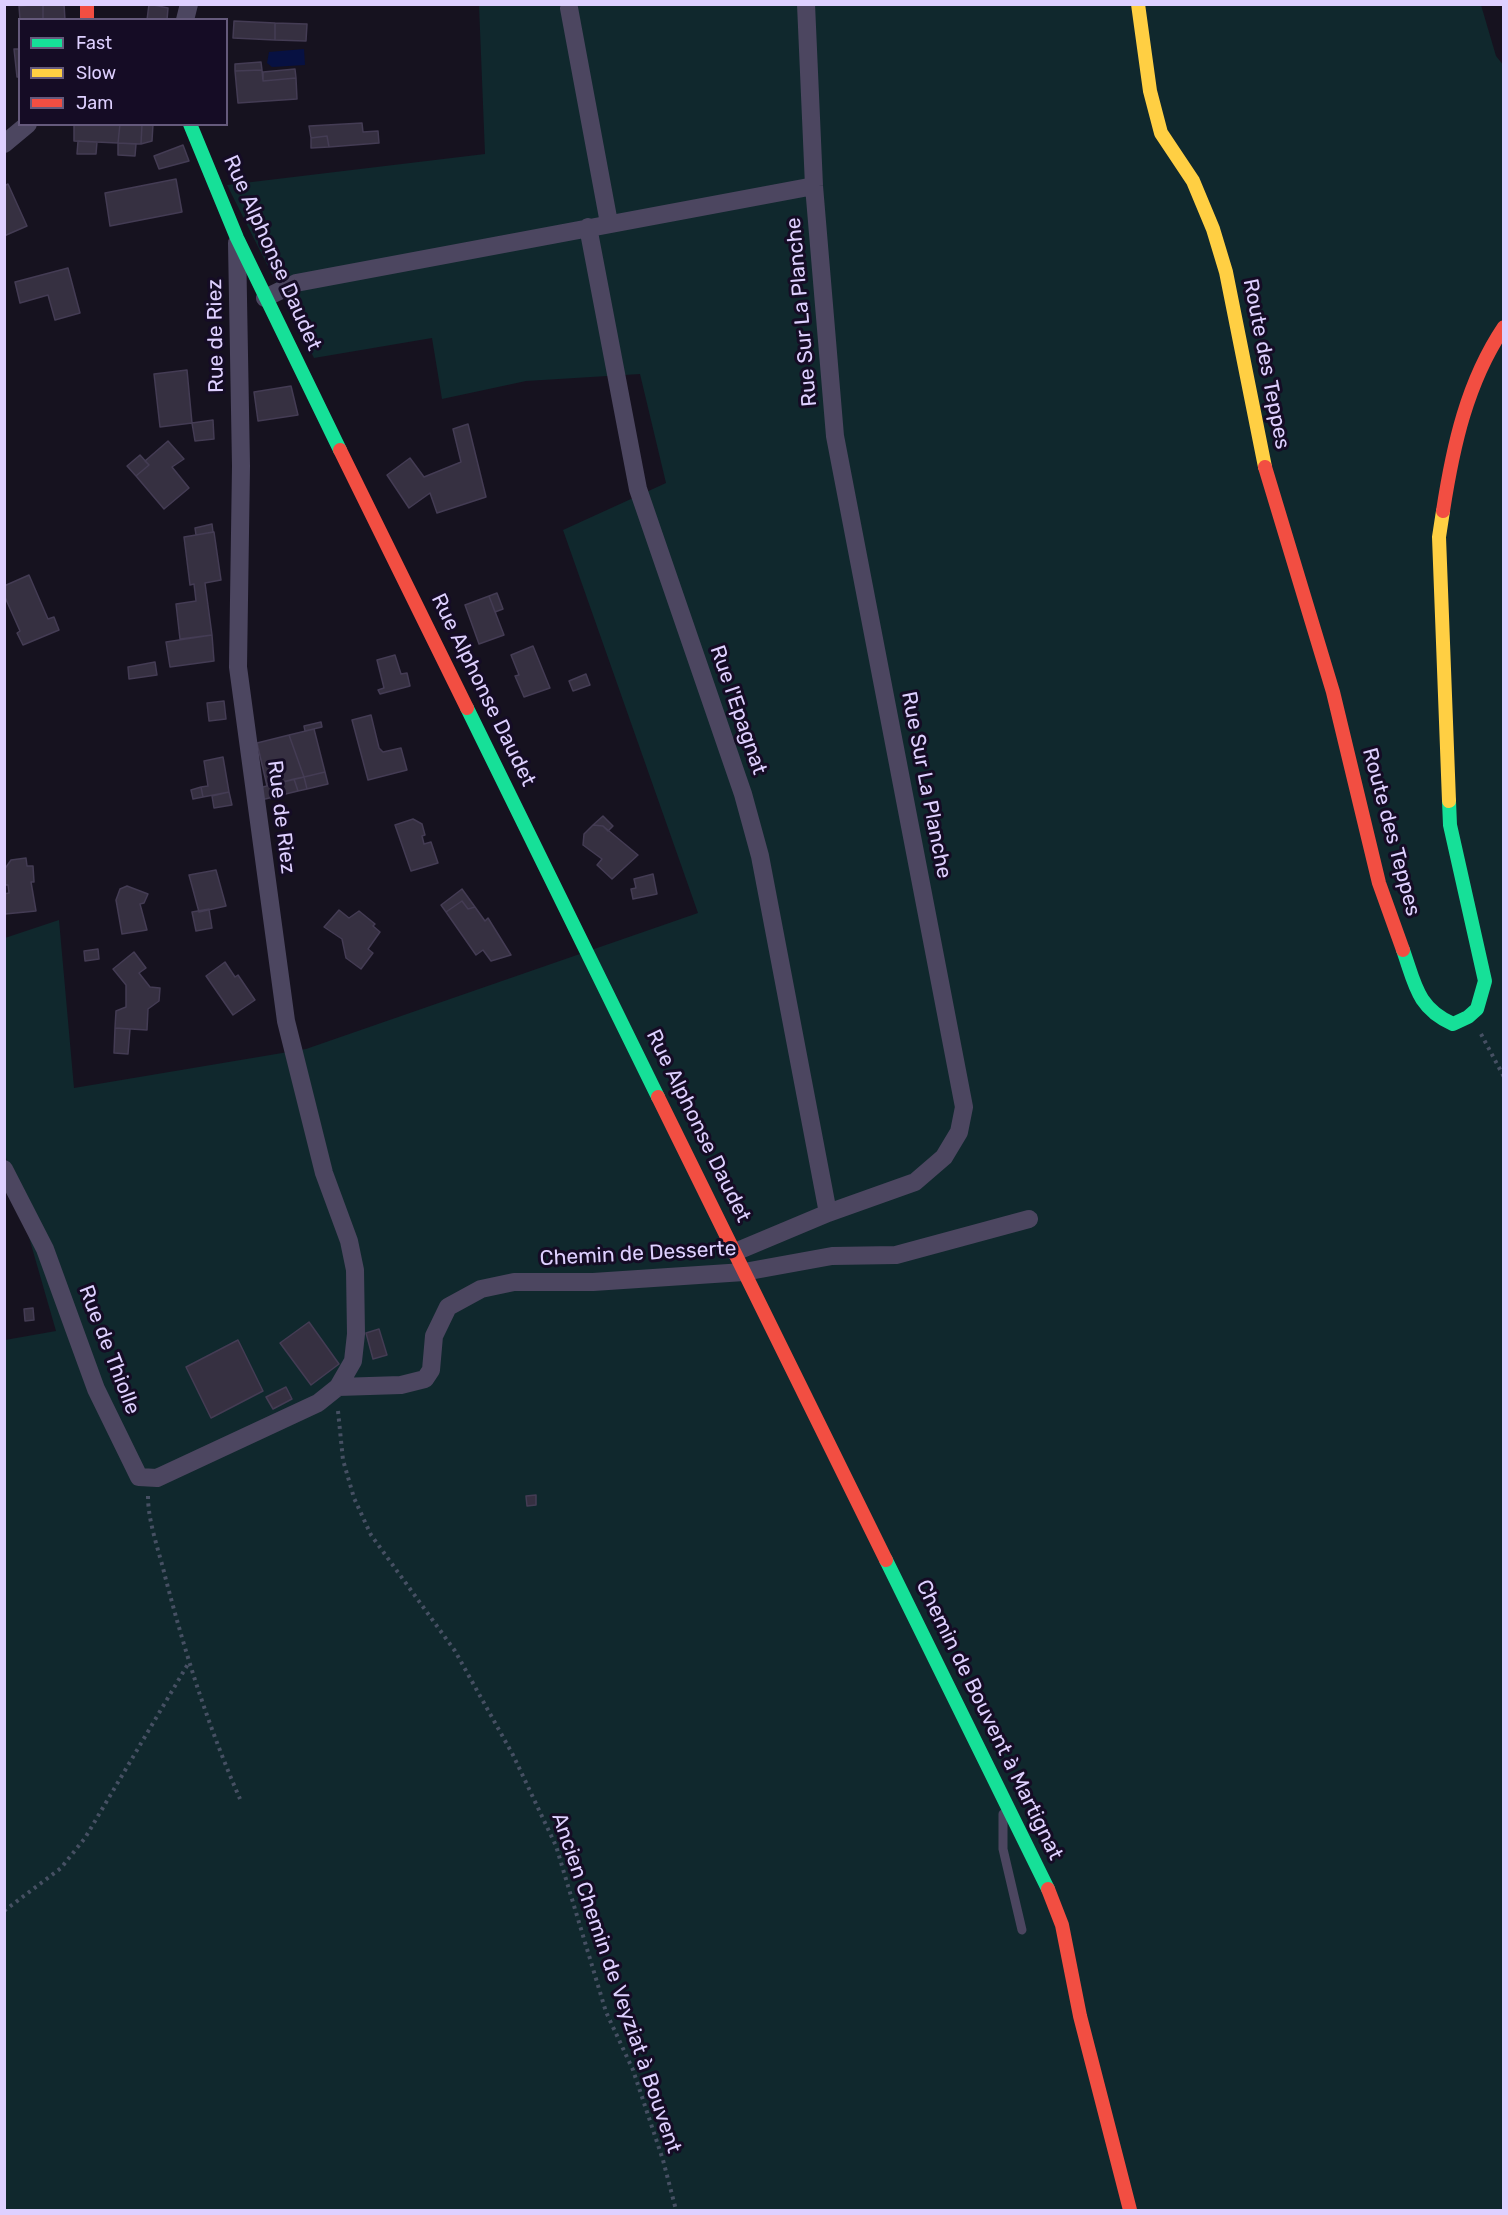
<!DOCTYPE html>
<meta charset="utf-8">
<style>
body{margin:0}
#map{position:relative;width:1508px;height:2215px;overflow:hidden;background:#16121f;font-family:Rubik,sans-serif}
canvas{display:block}
.frame{position:absolute;inset:0;border:6px solid #ded0ff;pointer-events:none}
.legend{position:absolute;left:18px;top:18px;width:210px;height:108px;box-sizing:border-box;background:#150c25;border:2px solid #655a7c;margin:0;padding:8px 10px;list-style:none;font-size:18px;color:#ded0ff}
.legend li{display:flex;align-items:center;gap:12px;height:30px}
.legend b{width:30px;border:2px solid #655a7c}
</style>
<div id="map">
<canvas width="1508" height="2215"></canvas>
<div class="frame"></div>
<ul class="legend">
<li><b style="height:8px;background:#16e098"></b>Fast</li>
<li><b style="height:8px;background:#ffcf43"></b>Slow</li>
<li><b style="height:8px;background:#f24e42"></b>Jam</li>
</ul>
</div>
<script>
const ctx = document.querySelector('canvas').getContext('2d');
ctx.lineJoin = 'round';
function fillPath(path, color) { ctx.fillStyle = color; ctx.fill(path, 'evenodd'); }
function stroke(path, color, width, dash) { ctx.strokeStyle = color; ctx.lineWidth = width; ctx.lineCap = dash ? 'butt' : 'round'; ctx.setLineDash(dash || []); ctx.stroke(path); }
function label(font, color, halo, rows, align = 'center') {
  ctx.font = font + ' Rubik,sans-serif'; ctx.lineWidth = 6; ctx.setLineDash([]); ctx.textBaseline = 'middle'; ctx.strokeStyle = halo; ctx.fillStyle = color; for (const [text, x, y, turn = 0] of rows) {
    ctx.save(); ctx.translate(x, y); ctx.rotate((+turn || 0) * Math.PI / 180); ctx.textAlign = isNaN(turn) ? turn : align; if (halo) ctx.strokeText(text, 0, 0); ctx.fillText(text, 0, 0); ctx.restore();
  }
}
fillPath(new Path2D(`
 M479 5H1481L1496 56 1504 66 1503 2210H5V1340L56 1331 5 1154V938L59 920 74 1088 306 1049 698 913 563 530 666 483 640 374 526 381 442 399 432 338 314 358 227 185 485 154Z`), '#10282d');
fillPath(new Path2D(`
 M304 49 305 65 272 67 267 63 269 52Z`), '#071142');
const building = new Path2D(`
 M43 4V20H20L19 6Z
 M43 4H64L65 20H43Z
 M149 4 168 8 167 20H147Z
 M234 21 275 23V40L233 38Z
 M275 23 307 24 306 41 275 40Z
 M14 49H20V77H17Z
 M261 62 262 70 235 71V64Z
 M295 69 296 78 263 81V72Z
 M262 70 263 81 296 78 297 99 238 103 235 71Z
 M362 123 363 132 378 131 379 143 329 147 327 136 311 138 309 126Z
 M74 124H120L118 143 74 141Z
 M120 124H142L141 144 118 143Z
 M142 124H153L152 141 141 144Z
 M327 136 329 147 311 148V138Z
 M78 141 97 142 96 154H77Z
 M118 143 136 144 135 156 118 155Z
 M183 145 189 161 159 169 154 156Z
 M176 179 182 212 110 226 105 193Z
 M8 184 27 226 4 236V186Z
 M68 268 80 313 55 320 48 295 20 303 15 282Z
 M187 370 192 423 160 427 154 374Z
 M291 386 298 415 258 421 254 392Z
 M213 420 214 439 195 441 192 423Z
 M468 424 486 497 437 513 430 493 409 508 387 475 410 458 424 477 461 462 453 429Z
 M168 441 184 459 172 467 189 488 164 509 136 476 149 465 145 461Z
 M140 455 149 465 136 476 127 466Z
 M212 524 213 532 196 535 195 528Z
 M214 532 221 580 205 583 212 635 180 639 176 604 196 601 194 584 190 585 184 537Z
 M29 575 48 619 54 617 59 630 23 645 17 633 20 631 4 595V586Z
 M497 593 503 609 495 612 489 596Z
 M489 596 504 635 479 644 465 605Z
 M212 635 214 661 170 667 166 642Z
 M533 646 550 688 524 697 515 676 519 675 511 655Z
 M395 655 401 674 407 673 410 686 380 694 378 690 384 688 377 660Z
 M155 662 157 675 129 679 128 667Z
 M586 674 590 685 573 691 569 681Z
 M224 701 226 719 209 721 207 703Z
 M371 715 379 748 383 752 401 748 407 770 368 780 352 720Z
 M321 722 322 727 305 731 304 726Z
 M314 729 325 772 304 777 289 735Z
 M289 735 304 777 267 786 257 743Z
 M223 757 229 792 203 797 201 787 208 786 204 761Z
 M325 772 328 784 307 789 304 777Z
 M304 777 307 789 298 791 294 779Z
 M294 779 298 791 261 800 259 788Z
 M201 787 203 797 193 799 191 790Z
 M229 792 232 805 214 808 212 796Z
 M603 816 613 826 608 831 603 826 593 825Z
 M413 819 422 824 425 835 422 836 424 844 431 842 438 863 411 871 395 825Z
 M593 825 603 826 638 855 612 879 597 865 602 859 583 845 584 834Z
 M26 858 27 866H33L34 882H31L36 911 5 914 4 894 9 893 8 885H4V870L11 860Z
 M216 870 226 906 199 912 189 875Z
 M653 874 657 894 633 899 631 889 636 888 634 879Z
 M127 886 148 894 144 903 140 904 147 930 122 934 116 900 120 889Z
 M462 889 475 907 468 909 462 901 446 912 441 905Z
 M462 901 468 909 475 907 485 921 488 918 511 955 491 961 483 950 476 955 446 912Z
 M209 909 212 928 196 931 192 912Z
 M339 910 349 918 359 911 375 924 373 926 380 932 368 949 373 953 361 969 346 958 342 939 324 927Z
 M98 949 99 959 85 961 84 951Z
 M134 952 146 968 139 973 150 987 160 988 159 1001 148 1009 147 1030 115 1028 116 1011 126 1007V985L113 969Z
 M225 962 235 977 238 975 255 1000 233 1015 206 976Z
 M115 1028 130 1029 128 1054 114 1053Z
 M33 1308 34 1320 25 1321 24 1309Z
 M309 1322 339 1364 311 1385 280 1343Z
 M379 1329 387 1355 373 1359 366 1333Z
 M238 1340 263 1391 211 1418 186 1367Z
 M286 1387 292 1399 273 1409 266 1397Z
 M536 1495V1505L527 1506 526 1496Z`);
fillPath(building, '#363041');
stroke(building, '#443c54', 1.5);
stroke(new Path2D(`
 M1481 1034 1504 1077
 M338 1411 343 1460 354 1498 371 1535 455 1651 513 1755 556 1846 606 2012 633 2070 663 2160 676 2210
 M148 1496C148 1522 159 1551 165 1576 185 1653 208 1726 240 1799
 M4 1911 61 1868 85 1838 188 1664`), '#465063', 4, [3, 4.5]);
stroke(new Path2D(`
 M1003 1814V1849L1022 1930`), '#4c4660', 9);
stroke(new Path2D(`
 M569 8 609 223
 M185 20 189 4
 M4 144 28 124
 M588 227 638 489 743 794 760 856 828 1213
 M265 298 296 283 814 186
 M4 1169 45 1249 96 1389 139 1477 157 1478 318 1403 338 1387 353 1361 356 1334 355 1270 349 1241 324 1173 286 1021 238 667 241 466 237 243
 M735 1252 828 1213 915 1182 944 1157 959 1132 964 1107 835 436 814 186 806 4
 M338 1387 401 1385 425 1379 431 1370 434 1336 448 1307 481 1289 514 1282H593L744 1272 832 1256 896 1255 1029 1219`), '#4c4660', 18);
stroke(new Path2D(`
 M190 124 237 238 340 450
 M467 708 658 1097
 M1403 950C1415 984 1417 1008 1453 1024L1468 1017 1477 1009 1485 981 1450 825 1449 801
 M886 1560 1048 1889`), '#16e098', 14);
stroke(new Path2D(`
 M1138 4 1150 91 1161 133 1193 181 1213 229 1226 272 1265 467
 M1443 511 1439 537 1449 801`), '#ffcf43', 14);
stroke(new Path2D(`
 M87 4V20
 M340 450 467 708
 M1265 467 1333 692 1379 883 1403 950
 M1443 511C1453 446 1467 382 1504 327
 M658 1097 886 1560
 M1048 1889 1062 1925 1080 2016 1130 2210`), '#f24e42', 14);
label('21px', '#ded0ff', '#150c25', [
 ["Rue Alphonse Daudet",272,253,66],
 ["Rue Sur La Planche",802,312,-95],
 ["Rue de Riez",216,336,-91],
 ["Route des Teppes",1266,364,79],
 ["Rue Alphonse Daudet",483,690,64],
 ["Rue l'Epagnat",738,710,71],
 ["Rue Sur La Planche",926,785,79],
 ["Rue de Riez",281,817,83],
 ["Route des Teppes",1391,832,75],
 ["Rue Alphonse Daudet",698,1126,64],
 ["Chemin de Desserte",638,1254,-3],
 ["Rue de Thiolle",109,1350,69],
 ["Chemin de Bouvent à Martignat",989,1720,64],
 ["Ancien Chemin de Veyziat à Bouvent",616,1983,71]
]);
</script>
